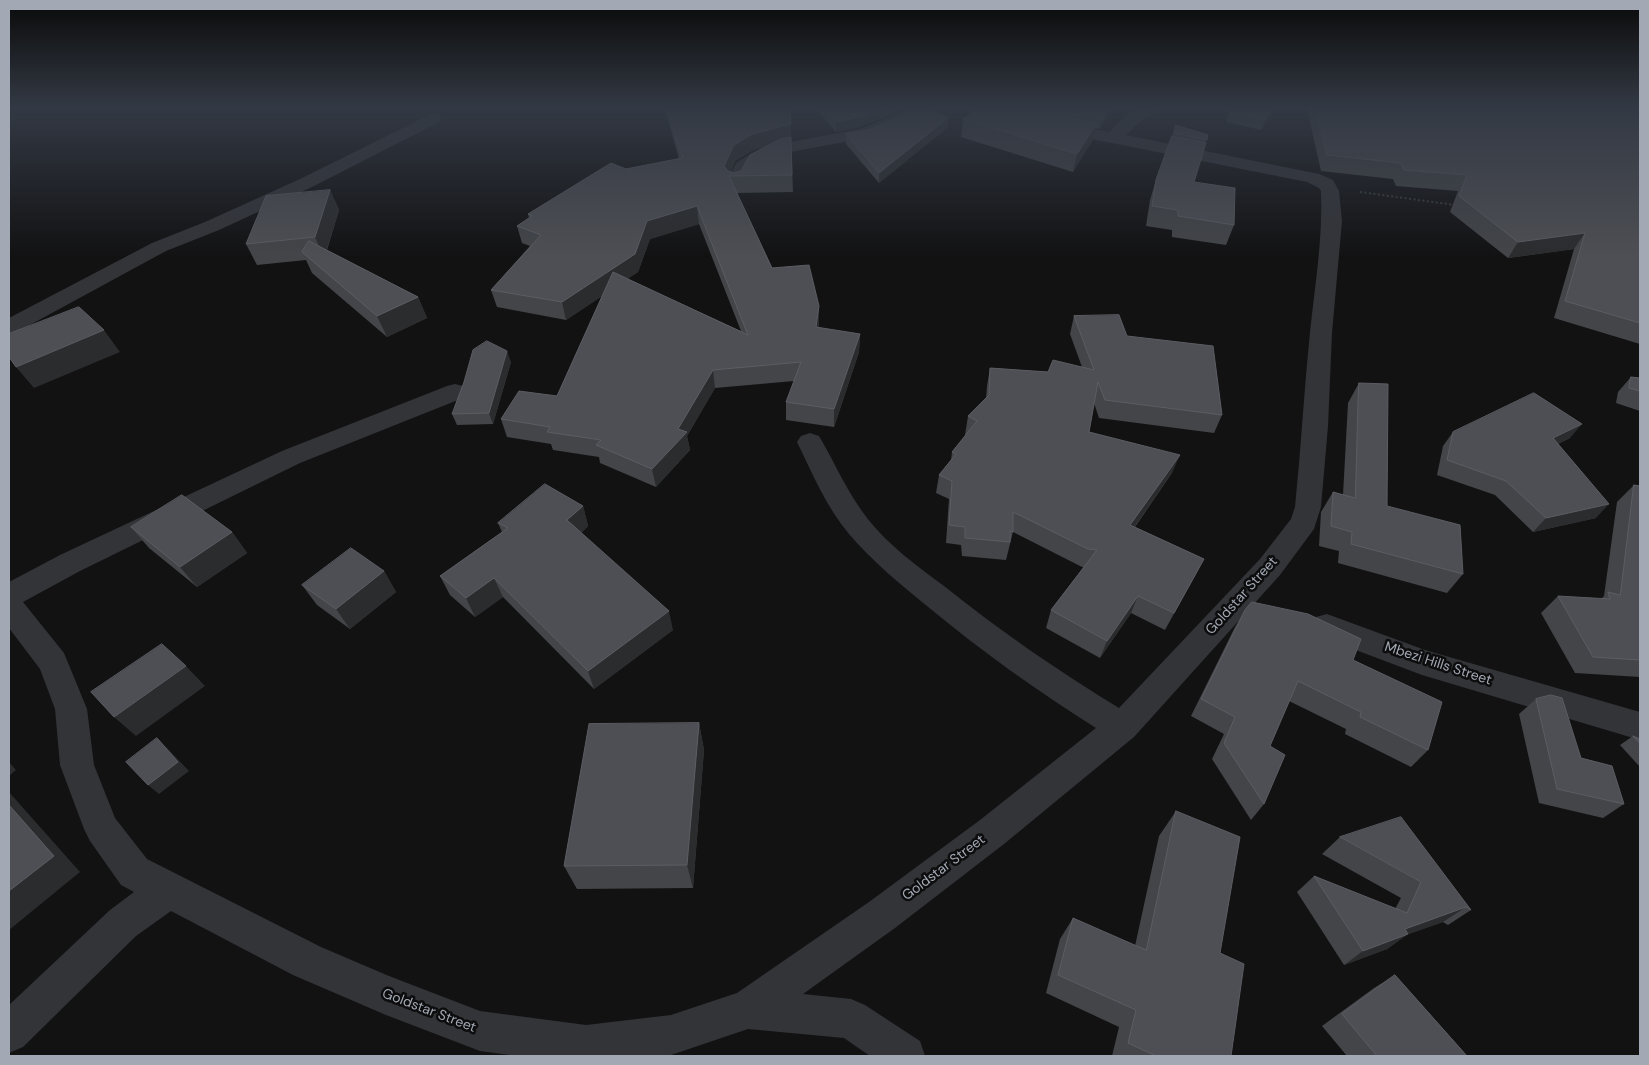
<!DOCTYPE html>
<style>
body{margin:0}
#map{position:relative;width:1649px;height:1065px;overflow:hidden;background:#121213;font-family:"DM Sans",sans-serif}
canvas{display:block}
.frame{position:absolute;inset:0;border:10px solid #a3a9b4;pointer-events:none}
</style>
<div id="map">
<canvas width="1649" height="1065"></canvas>
<div class="frame"></div>
</div>
<script>
const ctx = document.querySelector('canvas').getContext('2d');
ctx.lineJoin = 'round';
function stroke(path, color, width, dash) { ctx.strokeStyle = color; ctx.lineWidth = width; ctx.lineCap = dash ? 'butt' : 'round'; ctx.setLineDash(dash || []); ctx.stroke(path); }
function fillPath(path, color) { ctx.fillStyle = color; ctx.fill(path, 'evenodd'); }
function label(font, color, halo, rows, align = 'center') {
  ctx.font = font + ' "DM Sans",sans-serif'; ctx.lineWidth = 5; ctx.setLineDash([]); ctx.textBaseline = 'middle'; ctx.strokeStyle = halo; ctx.fillStyle = color; for (const [text, x, y, turn = 0] of rows) {
    ctx.save(); ctx.translate(x, y); ctx.rotate((+turn || 0) * Math.PI / 180); ctx.textAlign = isNaN(turn) ? turn : align; if (halo) ctx.strokeText(text, 0, 0); ctx.fillText(text, 0, 0); ctx.restore();
  }
}
stroke(new Path2D(`
 M1360 192 1455 205`), '#393b3f', 2, [2, 2.5]);
fillPath(new Path2D(`
 M910 109H932L930 112 870 137 780 154 750 170 742 186 736 188 730 186 727 182 736 163 754 152 775 145 860 129Z
 M1139 109H1158L1156 112 1140 122 1126 135 1319 174 1333 180 1339 191 1342 221 1332 333 1328 426 1321 507 1314 529 1280 575 1134 737 1004 844 895 928 803 994 851 999 865 1005 920 1041 925 1056H870L844 1038 748 1029 671 1055 663 1056H517L480 1051 386 1015 293 975 171 911 136 936 23 1047 9 1053V1005L110 910 134 892 121 885 90 841 84 829 60 765 55 709 40 669 9 628V582L60 555 282 451 447 386 455 384 463 386 467 392 463 398 300 463 80 571 23 602 64 653 87 709 94 765 115 818 147 859 321 947 389 976 480 1011 586 1025 671 1015 737 993 869 902 980 820 1096 728C1036 690 981 651 927 606 900 584 872 561 849 534 827 508 812 473 797 442L801 436 810 433 819 436C835 463 847 492 867 518 888 545 917 566 944 586 1000 631 1057 670 1119 708L1260 559 1291 519 1295 507C1301 449 1304 390 1310 332 1315 285 1323 238 1321 191L1319 188 1307 182 1057 132 1051 131 1049 127 1051 123 1057 122 1109 132 1128 114Z
 M433 113 439 114 441 118 439 122 312 187 219 230 166 251 17 332 9 334V318L152 243 205 222 300 179Z
 M1327 614 1425 650 1640 712V740L1422 675 1316 635 1312 626 1316 617Z`), '#333438');
fillPath(new Path2D(`
 M665 109H790L793 192 737 193 772 268 819 324 818 328 860 334 859 352 834 427 786 420V402L794 381 715 388 687 436 690 450 656 487 600 463 599 457 553 450 551 444 507 437 501 419 557 396 602 296 566 320 497 307 491 290 530 246 522 243 517 226 529 218 528 214 626 169 679 159ZM765 147 741 171 734 173 731 172 735 161 753 150ZM699 224 741 331 627 279 638 272 650 239Z
 M816 109H897V112L859 127 836 132Z
 M978 109H1110L1109 114 1099 129 1095 128 1092 141 1073 172 961 137 963 119Z
 M1275 109 1261 130 1226 122 1229 112Z
 M1307 109H1640V344L1554 318 1574 249 1508 258 1450 212 1458 191 1396 186 1393 179 1321 171Z
 M1176 125 1208 135 1194 182 1234 225 1226 245 1172 237V230L1146 226 1150 200 1156 180Z
 M948 127 879 183 846 144V134Z
 M330 190 339 210 327 250 418 297 427 318 387 337 312 273 306 260 257 265 246 244Z
 M1074 316 1127 336 1222 415 1214 433 1099 418 1094 403 1089 432 1172 473 1135 527 1204 559 1195 576 1165 630 1131 613 1100 658 1046 628 1051 610 1084 567H1082L1013 532 1006 560 962 556 961 545 946 543 949 499 936 493 939 475 951 460 952 452 966 435H965L968 416 986 398 987 386 990 368 1048 372 1082 367 1070 334Z
 M511 362 493 424 457 425 452 414Z
 M1631 377 1640 378V411L1616 403 1618 392Z
 M1359 383 1387 506 1463 574 1447 593 1338 563 1339 551 1319 546 1321 512 1333 492 1343 495 1348 403Z
 M1453 432 1570 438 1558 444 1596 518 1533 532 1495 495 1437 475 1443 446Z
 M1634 485 1640 486V677L1575 673 1541 613 1558 596 1601 599 1604 596 1617 502Z
 M583 506 588 526 581 533 673 630 594 689 503 597 475 617 450 595 440 576 502 532 498 523Z
 M131 527 232 532 247 553 197 587 149 548Z
 M384 571 396 592 350 629 317 605 302 585Z
 M1245 610 1353 660 1428 750 1411 767 1345 734 1346 729 1289 701 1270 746 1264 804 1251 820 1212 759 1224 734 1191 716 1234 629Z
 M1536 699 1581 758 1624 804 1603 818 1539 803 1519 714Z
 M699 723 704 750 693 888 577 889 564 866Z
 M1633 736 1640 739V767L1620 745Z
 M1176 811 1220 953 1231 1056H1112L1119 1027 1046 993 1060 939 1073 918 1135 946 1159 836Z
 M1340 837 1471 910 1448 925 1443 922 1408 934 1387 949 1344 965 1297 892 1314 876 1395 909 1401 898 1322 854Z
 M1395 975 1467 1056H1347L1322 1026 1374 988Z`), '#434548');
fillPath(new Path2D(`
 M882 109H897V112L859 127 836 132V122Z
 M1107 109H1110L1109 114 1099 129 1102 119Z
 M1272 109H1275L1261 130 1264 120Z
 M949 117 948 127 879 183V173Z
 M791 124V140L753 150 735 161 726 183 724 166 734 145 752 134Z
 M1096 124 1092 141 1073 172 1077 154Z
 M330 190 339 210 324 258 315 237Z
 M697 206 699 224 650 239 638 272 566 320 562 302 647 221Z
 M1585 233 1574 249 1508 258 1518 242Z
 M418 297 427 318 387 337 377 316Z
 M819 306V324L816 345V327Z
 M104 330 120 352 34 388 16 367Z
 M860 334 859 352 834 427V409Z
 M507 351 511 362 493 424 489 413Z
 M713 370 715 388 687 436 690 450 656 487 652 469 678 429Z
 M1582 424 1570 438 1541 452 1553 438Z
 M1180 455 1172 473 1123 543 1130 525Z
 M1609 504 1596 518 1533 532 1546 518Z
 M583 506 588 526 573 540 567 520Z
 M232 532 247 553 197 587 180 567Z
 M1204 559 1195 576 1165 630 1174 613Z
 M384 571 396 592 350 629 336 609Z
 M494 578 503 597 475 617 466 598Z
 M1138 596 1131 613 1100 658 1107 641Z
 M669 611 673 630 594 689 588 671Z
 M186 666 205 686 136 736 114 717Z
 M699 723 704 750 693 888 687 865Z
 M157 738 167 748 189 771 159 794 148 785Z
 M9 762 16 770 9 776Z
 M9 792 80 872 9 930Z
 M1466 907 1443 922 1384 943 1405 929Z
 M1408 934 1387 949 1344 965 1363 951Z`), '#2b2c2e');
const building = new Path2D(`
 M667 109H790L791 124 752 134 734 145 724 166 728 171 734 173 741 171 750 155 780 139 791 137 792 175 729 176 772 268 809 265 819 306 816 327 860 334 834 409 786 402 801 362 713 370 678 429 687 432 652 469 596 445 601 440 547 432 550 427 501 419 519 391 557 396 613 272 748 335 697 206 647 221 635 254 562 302 491 290 541 235 517 226 532 216 528 214 611 163 626 169 682 158Z
 M825 109H882L860 117 836 122Z
 M920 109 949 117 879 173 846 134 871 129Z
 M978 109H1030L1096 124 1077 154 963 119Z
 M1053 109H1108L1102 119Z
 M1232 109H1272L1264 120 1229 112Z
 M1317 109H1640V323L1565 301 1585 233 1518 242 1459 196 1467 175 1404 170 1400 163 1327 155Z
 M1176 125 1208 135 1207 140 1174 133Z
 M1172 136 1206 143 1194 182 1235 188 1234 225 1178 216V210L1152 206 1156 180Z
 M330 190 315 237 246 244 266 196Z
 M309 241 418 297 377 316 302 252Z
 M79 307 104 330 16 367 9 357V334Z
 M1119 315 1127 336 1213 346 1222 415 1105 400 1098 382 1089 432 1180 455 1130 525 1204 559 1174 613 1138 596 1107 641 1051 610 1097 550 1088 549 1013 512V532L1010 531V542L965 538V527L949 525 952 481 939 475 956 454 952 452 977 421 968 416 989 395 990 368 1048 372 1053 360 1094 370 1074 316Z
 M487 341 507 351 489 413 452 414 464 382 473 350Z
 M1631 377 1640 378V391L1629 388Z
 M1359 383 1388 384 1387 506 1460 525 1463 574 1351 544 1352 532 1331 526 1333 492 1355 498Z
 M1534 393 1582 424 1553 438 1609 504 1546 518 1506 481 1447 460 1453 432Z
 M545 484 583 506 567 520 669 611 588 671 494 578 466 598 440 576 508 528 498 523Z
 M1634 485 1640 486V660L1593 657 1558 596 1610 599 1608 592 1620 595Z
 M182 495 232 532 180 567 131 527Z
 M351 548 384 571 336 609 302 585Z
 M1252 602 1308 614 1361 639 1353 660 1442 702 1428 750 1360 717 1361 712 1298 681 1270 746 1285 755 1264 804 1224 743 1235 717 1201 699 1245 610Z
 M162 644 186 666 114 717 91 692Z
 M1551 695 1562 698 1581 758 1612 766 1624 804 1557 789 1536 699Z
 M699 723 687 865 564 866 589 724Z
 M1633 736 1640 739V743Z
 M157 738 178 762 148 785 126 762Z
 M9 805 54 856 9 891Z
 M1176 811 1240 837 1220 953 1244 964 1231 1056H1156L1128 1043 1136 1010 1058 975 1073 918 1146 950Z
 M1401 817 1471 910 1466 907 1405 929 1408 934 1363 951 1314 876 1407 913 1421 882 1340 837Z
 M1395 975 1467 1056H1377L1342 1014Z`);
fillPath(building, '#4e4f54');
stroke(building, '#5b5d63', 1);
const sky = ctx.createLinearGradient(0, 0, 0, 258);
sky.addColorStop(0, '#0a0a0a');
sky.addColorStop(0.42, '#333944');
sky.addColorStop(1, '#33394400');
ctx.fillStyle = sky;
ctx.fillRect(0, 0, 1649, 258);
label('14px', '#a3a9b4', '#0d0d0e', [
 ["Goldstar Street",1242,596,-48],
 ["Mbezi Hills Street",1438,664,18],
 ["Goldstar Street",944,868,-37],
 ["Goldstar Street",429,1011,21]
]);
</script>
